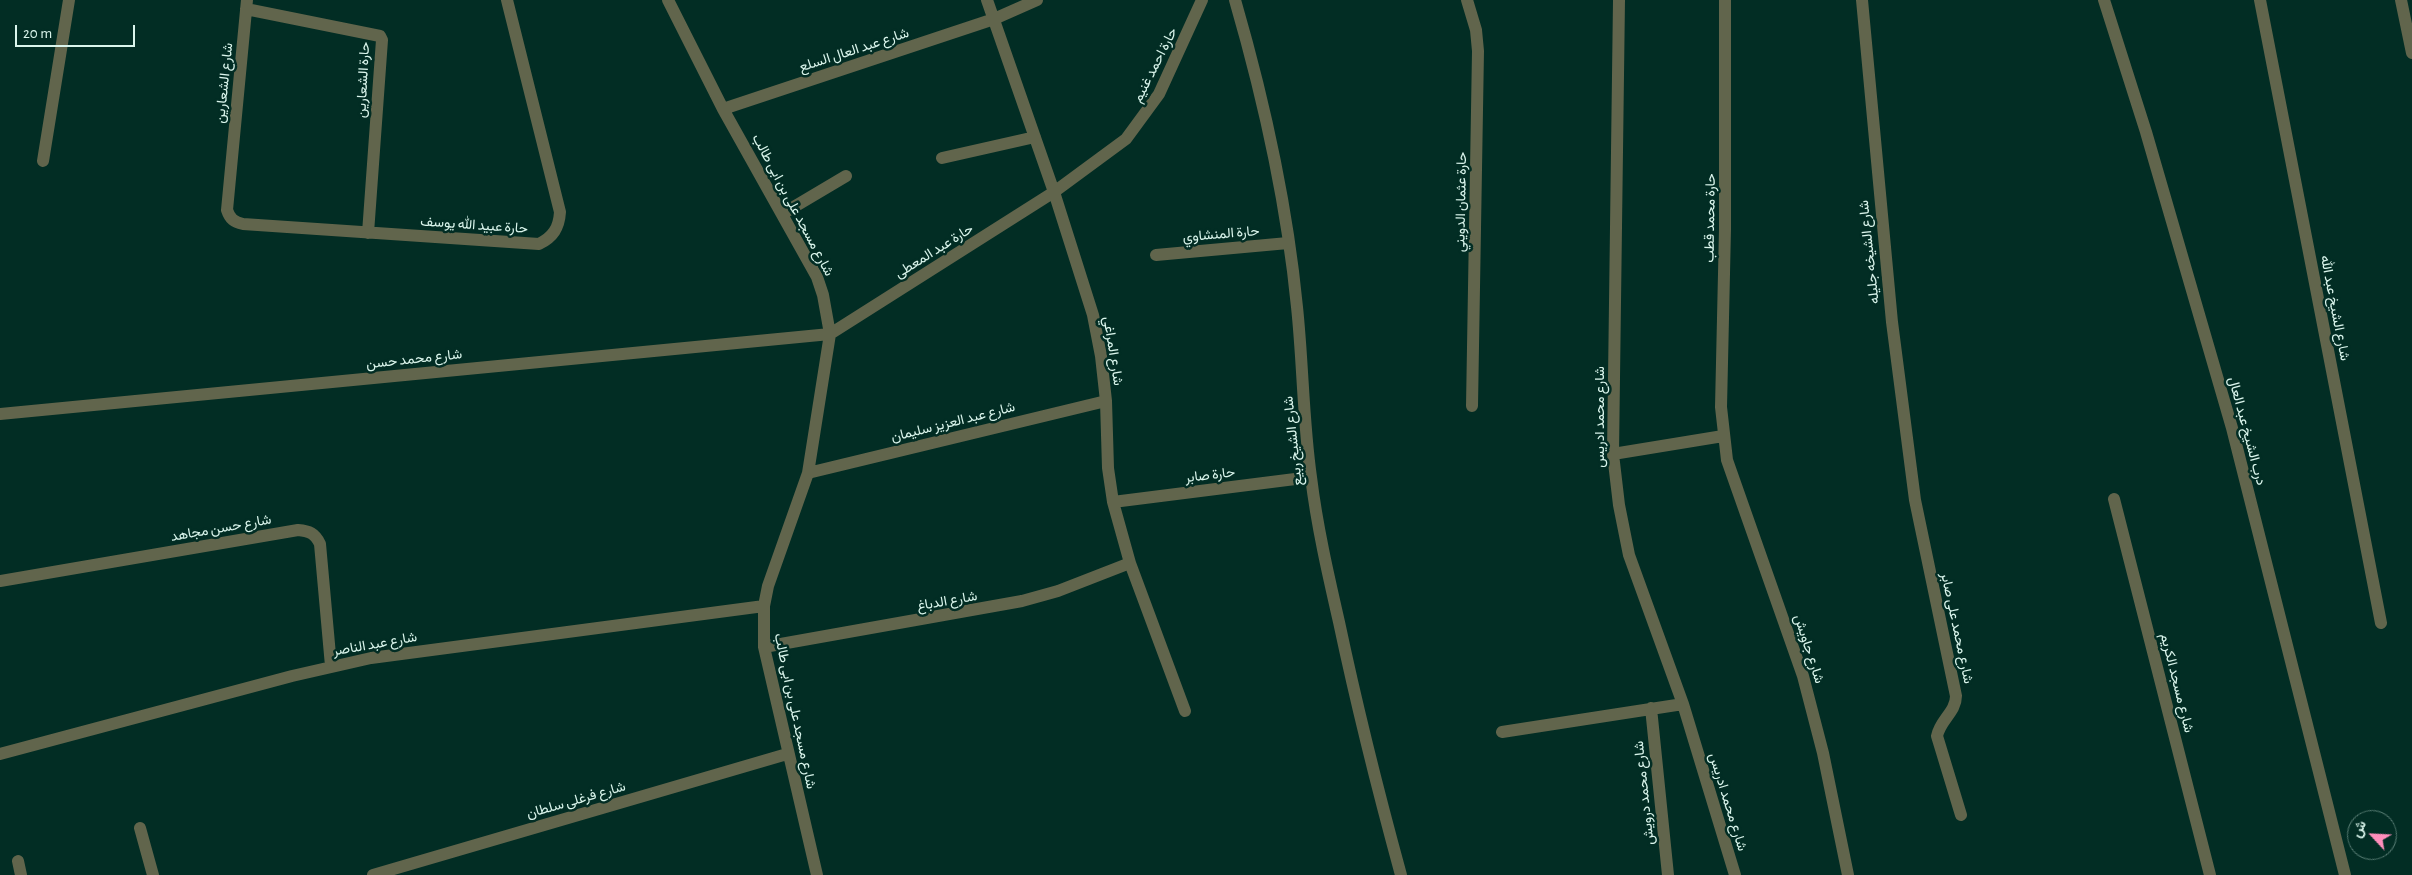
<!DOCTYPE html>
<meta charset="utf-8">
<style>
body{margin:0}
#map{position:relative;width:2412px;height:875px;overflow:hidden;background:#022d24;font-family:"Alegreya Sans",Vazirmatn,sans-serif}
canvas{display:block}
.north{position:absolute;left:2347px;top:810px;width:50px;height:50px;box-sizing:border-box;background:#022d24;border:1px solid #587d74;border-radius:50%;rotate:295deg;font-size:14px;font-weight:700;line-height:20px;text-align:center;color:#daf5ec}
.north::after{content:'';display:block;margin:auto;width:18px;height:22px;background:#fe8ebb;clip-path:polygon(50% 0,100% 100%,50% 72%,0 100%)}
.scale{position:absolute;left:15px;top:25px;width:120px;height:22px;box-sizing:border-box;border:2px solid #daf5ec;border-top:0;padding-left:6px;font-size:15px;line-height:18px;white-space:nowrap;color:#daf5ec;-webkit-text-stroke:4px #022d24;paint-order:stroke}
</style>
<div id="map">
<canvas width="2412" height="875"></canvas>
<div class="north">ش</div>
<div class="scale">20 m</div>
</div>
<script>
const ctx = document.querySelector('canvas').getContext('2d');
ctx.lineJoin = 'round';
function stroke(path, color, width, dash) { ctx.strokeStyle = color; ctx.lineWidth = width; ctx.lineCap = dash ? 'butt' : 'round'; ctx.setLineDash(dash || []); ctx.stroke(path); }
function label(font, color, halo, rows, align = 'center') {
  ctx.font = font + ' "Alegreya Sans",Vazirmatn,sans-serif'; ctx.lineWidth = 5; ctx.setLineDash([]); ctx.textBaseline = 'middle'; ctx.strokeStyle = halo; ctx.fillStyle = color; for (const [text, x, y, turn = 0] of rows) {
    ctx.save(); ctx.translate(x, y); ctx.rotate((+turn || 0) * Math.PI / 180); ctx.textAlign = isNaN(turn) ? turn : align; if (halo) ctx.strokeText(text, 0, 0); ctx.fillText(text, 0, 0); ctx.restore();
  }
}
stroke(new Path2D(`
 M247 0 227 210C230 219 234 222 243 224L539 244C553 237 559 228 560 212L507 0
 M668 0 723 109 817 277 823 295 830 334 808 473 768 586 764 606V647L817 875
 M987 0 1054 192 1093 315 1101 356 1106 401 1108 468 1113 502 1130 563 1185 711
 M1235 0C1264 100 1287 204 1297 307 1303 364 1303 421 1311 477 1317 526 1328 574 1339 622 1357 707 1378 791 1401 875
 M1467 0 1476 30 1478 51 1472 406
 M1619 0 1613 454 1619 505 1629 555 1683 704 1735 875
 M1725 0V229L1721 407 1727 460 1803 676 1823 753 1848 875
 M1862 0 1892 322 1915 500 1956 696C1956 712 1940 720 1937 736L1961 815
 M2104 0 2146 132 2232 428 2345 875
 M2260 0 2381 623
 M2401 0 2412 53
 M246 9 380 36 382 40 368 233
 M723 109 994 19 1037 0
 M942 158 1035 137
 M43 161 69 0
 M782 214 846 176
 M1156 255 1288 243
 M0 414 830 334 1054 192 1126 139 1159 94 1202 0
 M1613 454 1723 436
 M808 473 1106 401
 M2114 499 2210 875
 M1113 502 1311 477
 M0 581 298 530C309 531 315 533 320 544L331 666
 M764 647 1022 601 1058 591 1130 563
 M1651 708 1668 875
 M1502 732 1683 704
 M0 754 292 676 371 658 764 606
 M140 828 153 875
 M18 861 21 875
 M373 875 787 754`), '#61654c', 12);
label('14px', '#daf5ec', '#022d24', [
 ["شارع عبد العال السلع",854,50,-18],
 ["حارة احمد غنيم",1155,65,-63],
 ["حارة الشعارين",363,80,-87],
 ["شارع الشعارين",224,83,-84],
 ["حارة عثمان الدويني",1461,202,-89],
 ["شارع مسجد على بن ابى طالب",793,205,62],
 ["حارة محمد قطب",1710,218,-89],
 ["حارة عبيد الله يوسف",474,225,4],
 ["حارة المنشاوي",1221,234,-5],
 ["حارة عبد المعطى",934,251,-32],
 ["شارع الشيخه جليله",1869,252,-96],
 ["شارع الشيخ عبد الله",2335,308,79],
 ["شارع المراغي",1113,351,81],
 ["شارع محمد حسن",414,359,-6],
 ["شارع محمد ادريس",1600,417,-90],
 ["شارع عبد العزيز سليمان",953,422,-14],
 ["درب الشيخ عبد العال",2247,431,75],
 ["شارع الشيخ ربيع",1293,441,-96],
 ["حارة صابر",1210,475,-7],
 ["شارع حسن مجاهد",221,528,-10],
 ["شارع الدباغ",947,601,-10],
 ["شارع محمد على صابر",1957,628,78],
 ["شارع عبد الناصر",375,644,-10],
 ["شارع جاويش",1809,649,72],
 ["شارع مسجد الكريم",2177,683,76],
 ["شارع مسجد على بن ابى طالب",795,711,78],
 ["شارع محمد درويش",1644,793,-96],
 ["شارع فرغلى سلطان",576,800,-16],
 ["شارع محمد ادريس",1728,802,73]
]);
</script>
